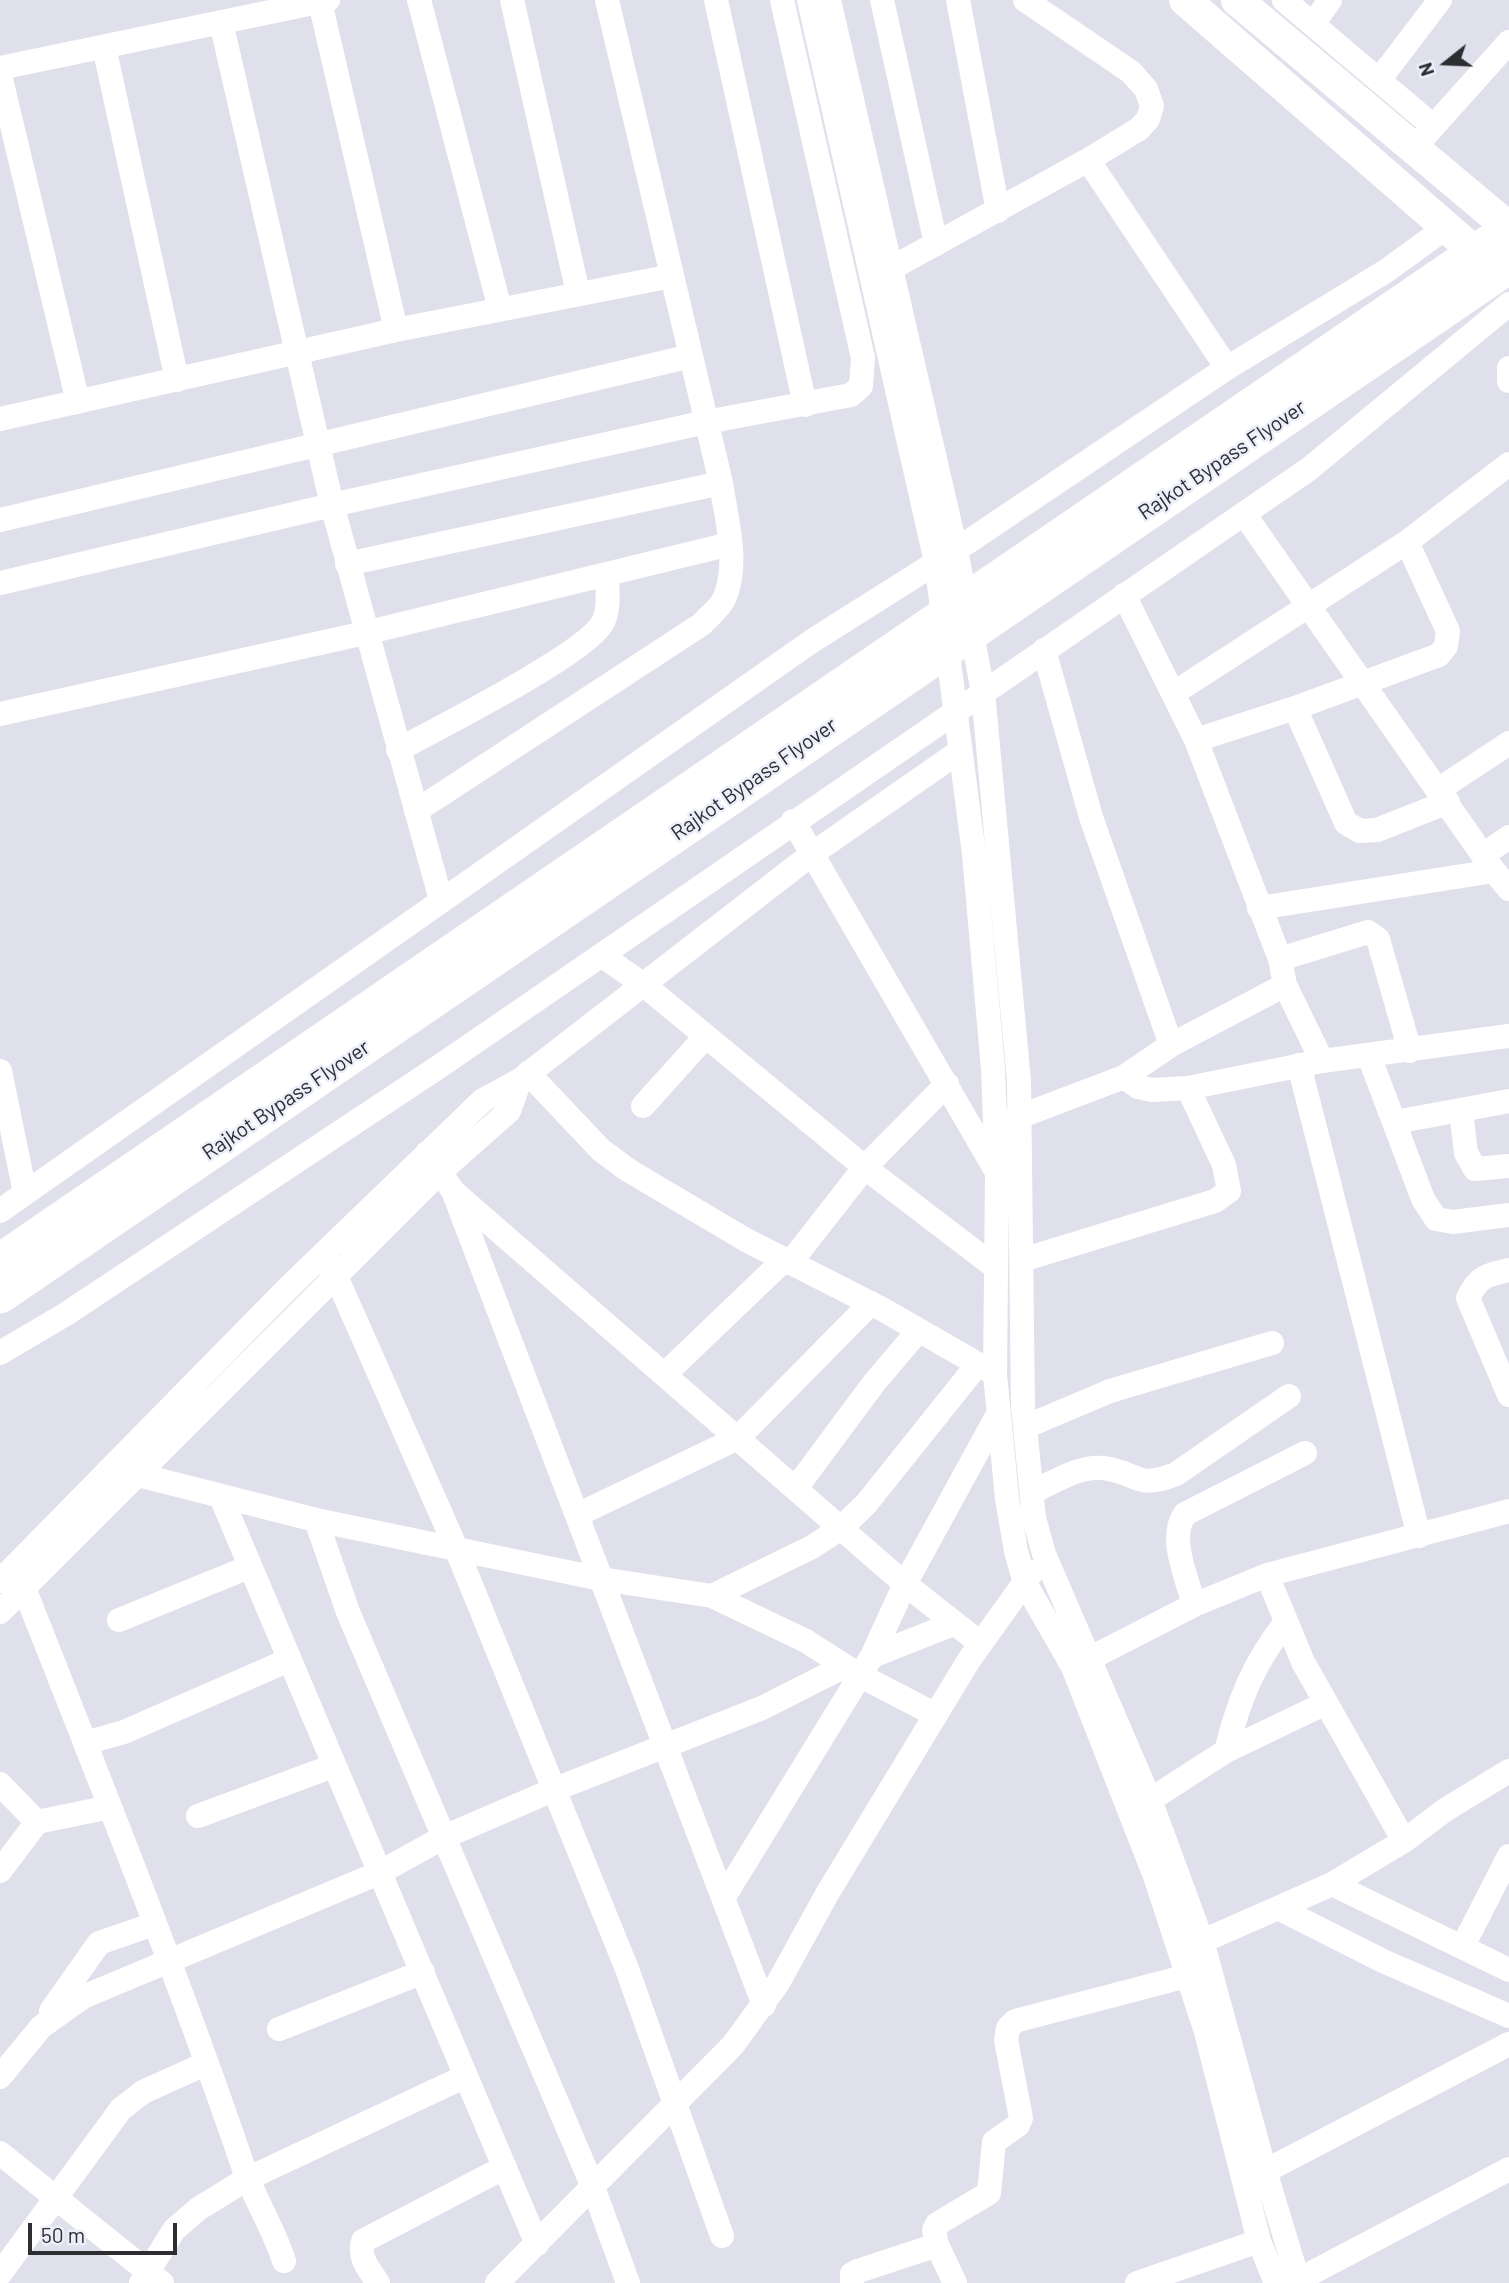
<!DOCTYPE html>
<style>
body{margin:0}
#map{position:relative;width:1509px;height:2283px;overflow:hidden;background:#dfe0ec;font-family:Barlow,sans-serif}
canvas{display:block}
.north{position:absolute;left:1411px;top:28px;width:70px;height:70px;-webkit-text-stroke:5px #eceef9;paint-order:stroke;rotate:252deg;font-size:19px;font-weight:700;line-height:28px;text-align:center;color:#2d2e32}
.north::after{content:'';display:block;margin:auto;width:24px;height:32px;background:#2d2e32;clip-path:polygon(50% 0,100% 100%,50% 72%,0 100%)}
.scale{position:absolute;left:28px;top:2223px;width:149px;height:32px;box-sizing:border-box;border:4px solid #2d2e32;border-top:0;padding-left:9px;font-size:21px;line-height:24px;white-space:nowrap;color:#2d2e32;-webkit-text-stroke:5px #eceef9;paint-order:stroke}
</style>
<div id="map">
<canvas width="1509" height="2283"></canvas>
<div class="north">N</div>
<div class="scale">50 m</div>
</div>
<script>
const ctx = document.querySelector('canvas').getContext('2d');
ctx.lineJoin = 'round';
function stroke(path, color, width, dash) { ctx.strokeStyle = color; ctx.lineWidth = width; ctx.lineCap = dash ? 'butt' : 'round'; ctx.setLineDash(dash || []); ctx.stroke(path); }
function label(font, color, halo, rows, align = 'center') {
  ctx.font = font + ' Barlow,sans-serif'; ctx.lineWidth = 5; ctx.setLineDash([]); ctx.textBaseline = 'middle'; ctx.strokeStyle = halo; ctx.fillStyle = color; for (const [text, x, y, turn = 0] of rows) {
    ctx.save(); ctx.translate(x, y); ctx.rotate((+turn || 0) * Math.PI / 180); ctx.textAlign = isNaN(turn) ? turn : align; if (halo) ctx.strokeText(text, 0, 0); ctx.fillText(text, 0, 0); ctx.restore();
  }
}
stroke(new Path2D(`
 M419 0 500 309
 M512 0 578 293
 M716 0 805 405
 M809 0 936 562 974 854 993 1069 997 1173 995 1374 1007 1499 1016 1551 1025 1583 1073 1667 1155 1876 1206 2032 1259 2241 1276 2283
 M829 0 956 550 983 692 1019 1081 1023 1407 1034 1518 1044 1554 1150 1800 1202 1941 1265 2171 1299 2283
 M882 0 936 244
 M958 0 998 211
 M1284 0 1433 126
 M320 2 396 330
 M221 22 332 505 441 900
 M1313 24 1330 0
 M104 47 177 380
 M0 68 328 0
 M0 75 78 402
 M1379 80 1440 0
 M1424 137 1509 42
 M1088 160 1227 368
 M890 269 1088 160 1139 129 1148 119 1152 106 1146 89 1131 72 1025 0
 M1509 368V381
 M0 419 396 330 672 276
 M1244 514 1494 871
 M0 520 691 356
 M347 564 721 483
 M0 583 332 505 706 422 851 395 861 386 863 358 782 0
 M1124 595 1196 740 1280 959 1285 985 1322 1061
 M1044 650 1091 817 1171 1045
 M1174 693 1407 542 1509 464
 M1295 708 1346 823 1360 831 1377 830 1448 802
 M0 714 365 633 730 544
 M1196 740 1295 708 1439 655 1446 646 1448 631 1407 542
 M398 750C436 729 588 653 603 622 610 608 607 590 607 574
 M1438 790 1509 743
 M416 811 702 624C709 616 720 608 724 599 740 564 726 518 721 483L607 0
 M793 821 995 1169
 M1483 855 1509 837
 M1259 908 1494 871 1509 889
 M601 955 644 985 868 1170 995 1267
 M1280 959 1368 932 1378 939 1410 1051
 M1369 1056 1423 1199 1436 1219 1453 1222 1509 1215
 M1299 1065 1419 1536
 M0 1071 25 1193
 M528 1073 601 1150 628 1170 746 1240 882 1309 995 1374
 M1124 1077 1138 1087 1152 1090 1188 1088 1322 1061 1509 1036
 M643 1106 706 1036
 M1461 1112 1466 1153 1475 1169 1509 1166
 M1008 1121 1124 1077 1171 1045 1285 985
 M1395 1122 1509 1101
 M427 1153 453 1191 764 2005
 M455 1193 905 1584 980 1643
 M0 1211 812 641 956 550 1227 368 1386 271 1448 226
 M321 1257 336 1276 456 1548 627 1969 722 2236
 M1022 1260 1215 1201 1229 1191 1224 1165 1188 1088
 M790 1263 865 1167 947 1084
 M1509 1270C1486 1275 1478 1277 1468 1298L1509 1395
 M0 1353 66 1314 443 1064 1309 469 1509 304
 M665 1374 784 1260
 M1025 1427 1110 1391 1272 1343
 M111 1468 316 1520 348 1612 593 2187 628 2283
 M796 1488 874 1383 919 1330
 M1032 1492C1053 1483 1080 1465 1103 1468 1140 1473 1135 1490 1176 1474L1289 1396
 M221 1497 537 2244
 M577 1515 738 1438 871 1303
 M316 1520 601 1579 712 1596 806 1641 859 1675 936 1715
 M1267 1575 1303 1662 1404 1841
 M15 1577 24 1588C100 1781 177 1973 244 2169 255 2200 274 2229 284 2261
 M0 1581 289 1287 483 1100 520 1080 812 854 960 751
 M712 1596 812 1547 841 1528 866 1504 978 1364
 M1194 1605C1187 1578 1168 1537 1185 1514L1305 1453
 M0 1612 440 1172 509 1111 520 1080
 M119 1620 249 1567
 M872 1656 953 1624
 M1077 1665 1194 1605 1267 1575 1509 1511
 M85 1743 124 1732 289 1660
 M1226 1751C1239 1700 1253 1664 1286 1622
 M0 1784 37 1822 0 1871
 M1150 1800 1226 1751 1326 1703
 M198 1816 333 1766
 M37 1822 110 1807
 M1332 1884 1509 1970
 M724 1897 872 1656 905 1584 997 1416
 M1278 1908 1332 1884 1404 1841 1445 1810 1509 1771
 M1463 1946 1509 1856
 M1189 1947 1278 1908 1383 1961 1509 2016
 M51 2011 99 1943 154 1924
 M279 2029 423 1972
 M0 2077 41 2027 83 1997 379 1873 444 1837 553 1790 762 1708 845 1666
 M0 2153 162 2283
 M1252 2178 1509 2044
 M937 2245 955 2283
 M0 2274 121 2109 143 2092 207 2063
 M1298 2280 1509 2169
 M141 2283 174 2230 198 2209 247 2179 466 2076
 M378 2283C369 2269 358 2258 363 2241L505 2167
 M497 2283 733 2045 778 1983 827 1894 969 1660 1032 1572
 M852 2283V2274L858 2271 937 2245 934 2230 937 2224 989 2193 994 2142 1018 2125 1021 2118 1006 2040 1008 2028 1015 2021 1187 1976
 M1137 2283 1259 2241`), '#fff', 24);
stroke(new Path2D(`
 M1185 0 1476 253
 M1237 0 1509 228`), '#fff', 32);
stroke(new Path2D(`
 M0 1262 1509 230
 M0 1295 1509 265`), '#fff', 37);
label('21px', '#2d2e32', '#eceef9', [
 ["Rajkot Bypass Flyover",1222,460,-34],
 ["Rajkot Bypass Flyover",754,779,-35],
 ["Rajkot Bypass Flyover",286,1100,-34]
]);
</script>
